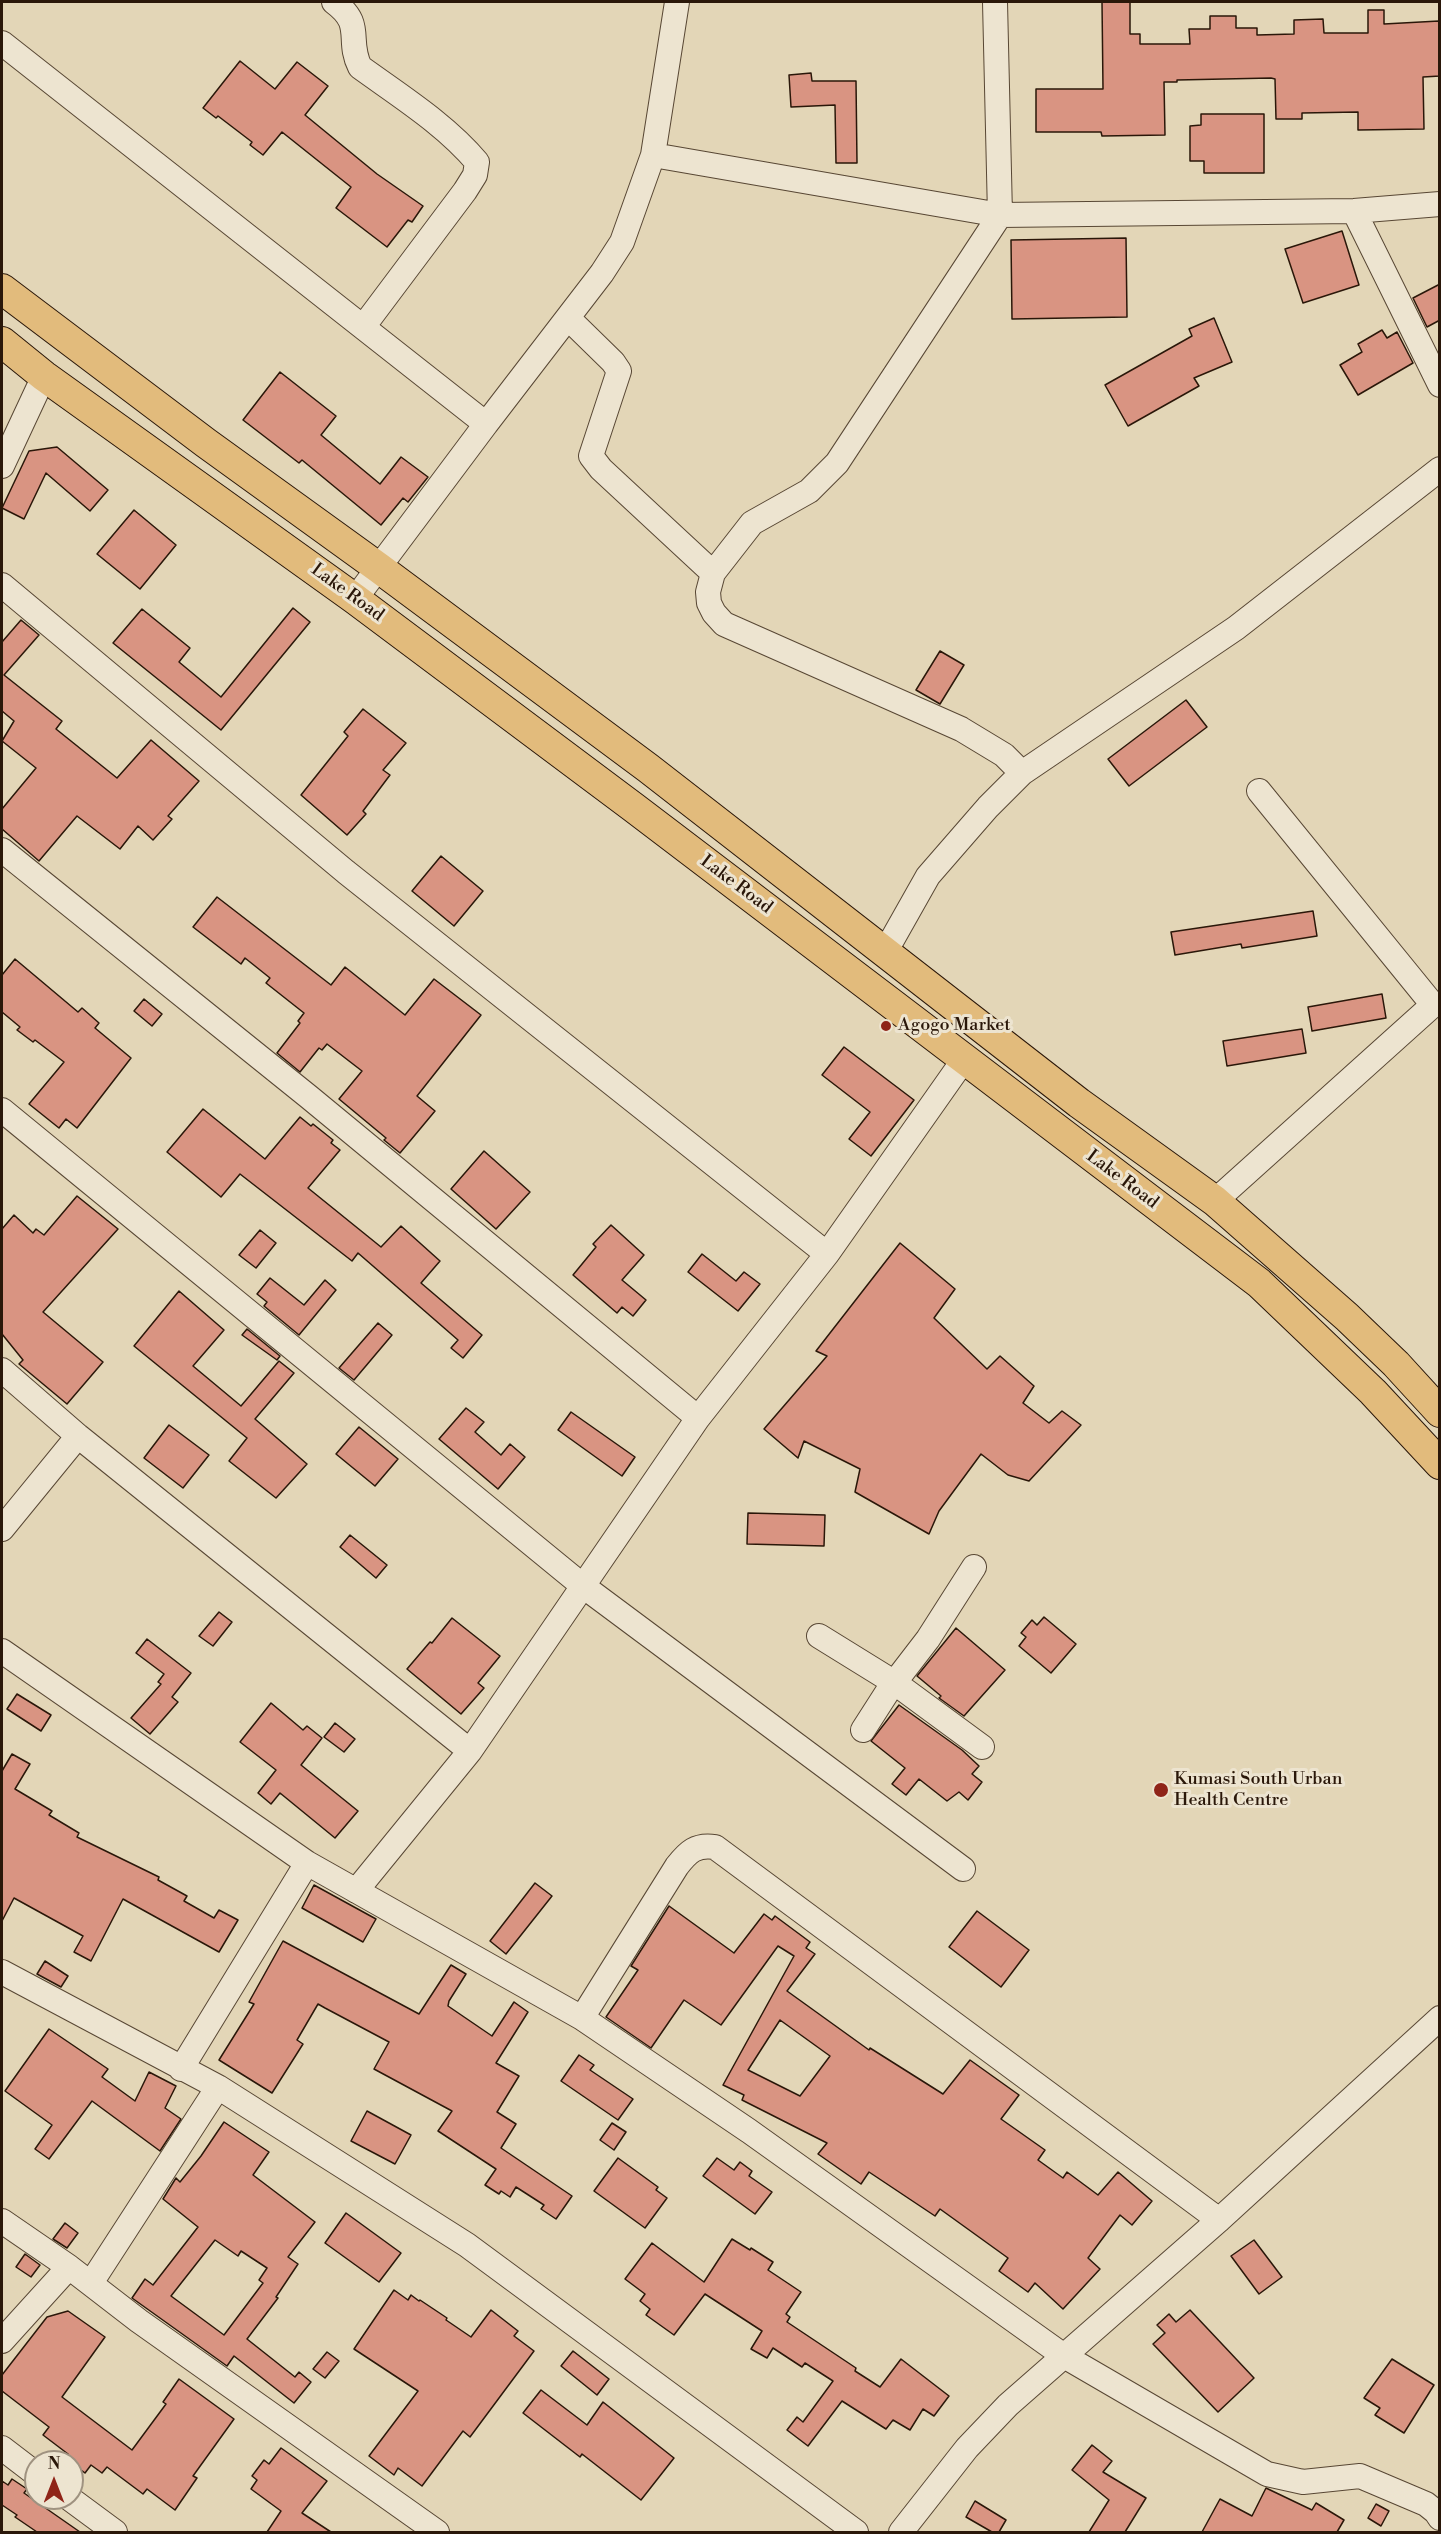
<!DOCTYPE html>
<style>
body{margin:0}
#map{position:relative;width:1441px;height:2534px;overflow:hidden;background:#e3d6b7;font-family:"Libre Bodoni",serif}
canvas{display:block}
.frame{position:absolute;inset:0;border:3px solid #2a1709;pointer-events:none}
.north{position:absolute;left:24px;top:2450px;width:60px;height:60px;box-sizing:border-box;background:#ede4d0;border:2px solid #9f9280;border-radius:50%;rotate:0deg;font-size:16px;font-weight:700;line-height:24px;text-align:center;color:#2a1709}
.north::after{content:'';display:block;margin:auto;width:21px;height:27px;background:#8f2418;clip-path:polygon(50% 0,100% 100%,50% 72%,0 100%)}
</style>
<div id="map">
<canvas width="1441" height="2534"></canvas>
<div class="frame"></div>
<div class="north">N</div>
</div>
<script>
const ctx = document.querySelector('canvas').getContext('2d');
ctx.lineJoin = 'round';
function fillPath(path, color) { ctx.fillStyle = color; ctx.fill(path, 'evenodd'); }
function stroke(path, color, width, dash) { ctx.strokeStyle = color; ctx.lineWidth = width; ctx.lineCap = dash ? 'butt' : 'round'; ctx.setLineDash(dash || []); ctx.stroke(path); }
function label(font, color, halo, rows, align = 'center') {
  ctx.font = font + ' "Libre Bodoni",serif'; ctx.lineWidth = 6; ctx.setLineDash([]); ctx.textBaseline = 'middle'; ctx.strokeStyle = halo; ctx.fillStyle = color; for (const [text, x, y, turn = 0] of rows) {
    ctx.save(); ctx.translate(x, y); ctx.rotate((+turn || 0) * Math.PI / 180); ctx.textAlign = isNaN(turn) ? turn : align; if (halo) ctx.strokeText(text, 0, 0); ctx.fillText(text, 0, 0); ctx.restore();
  }
}
const building = new Path2D(`
 M1102 2H1130V34H1140V44H1190L1189 29H1210V16H1236V28H1257V35L1294 34V20L1323 19 1324 33H1368V10H1384V24L1439 21 1440 76 1423 77 1424 129 1358 130V112L1302 113V119H1276L1275 79 1271 78 1177 80V82H1164L1165 135 1102 136 1101 132H1036V89H1103Z
 M240 61 275 89 297 62 328 86 305 115 377 174 423 206 412 222 408 220 387 247 336 208 351 187 282 132 263 155 250 145 252 142 218 116 216 118 203 108Z
 M811 73 812 81H856L857 163H836L835 105 791 107 789 75Z
 M1201 114H1264V173H1204V161H1190V126L1201 125Z
 M1342 231 1359 285 1303 303 1285 249Z
 M1126 238 1127 317 1012 319 1011 240Z
 M1440 284V320L1427 327 1413 298Z
 M1214 318 1232 362 1194 378 1199 386 1128 426 1105 385 1192 336 1189 329Z
 M1382 330 1387 338 1397 332 1413 363 1358 395 1340 365 1362 352 1358 344Z
 M280 372 336 416 321 435 380 484 401 457 428 477 408 502 403 498 381 525 302 460 299 463 243 420Z
 M57 447 108 490 90 511 46 473 24 519 2 508 29 451Z
 M134 510 176 545 140 589 97 554Z
 M293 608 310 622 221 730 113 643 142 609 190 648 179 662 221 697Z
 M21 620 39 635 4 675 62 721 56 729 117 778 151 740 199 781 168 816 172 819 153 840 138 826 120 849 77 816 39 861 2 829V809L36 768 2 741 14 721 2 711V642Z
 M940 651 964 665 940 704 916 690Z
 M1186 700 1207 727 1129 786 1108 759Z
 M363 709 406 743 383 770 390 775 363 811 366 814 347 835 301 795 348 736 344 732Z
 M441 856 483 891 454 926 412 891Z
 M217 897 331 985 345 967 405 1015 434 979 481 1015 417 1096 435 1111 400 1153 384 1140 386 1138 339 1099 362 1071 327 1044 322 1050 319 1048 300 1072 277 1053 300 1023 298 1021 304 1013 266 983 270 978 245 958 241 964 193 927Z
 M1313 911 1317 936 1242 948 1241 944 1175 955 1171 932Z
 M15 959 78 1012 82 1008 99 1023 95 1028 131 1058 77 1128 66 1119 59 1128 29 1104 64 1062 35 1040 33 1042 17 1030 20 1027 2 1012V975Z
 M1382 994 1386 1018 1312 1031 1308 1007Z
 M144 999 162 1014 152 1026 134 1011Z
 M1302 1029 1306 1053 1227 1066 1223 1041Z
 M844 1047 914 1100 871 1156 849 1139 870 1112 822 1075Z
 M203 1109 265 1159 300 1117 311 1126 313 1124 333 1140 331 1143 340 1150 308 1188 381 1247 401 1226 440 1261 421 1283 482 1335 463 1358 451 1348 458 1340 358 1253 352 1261 240 1174 221 1197 167 1152Z
 M484 1151 530 1192 496 1229 451 1189Z
 M77 1196 118 1229 43 1312 103 1362 67 1404 19 1364 23 1360 2 1334V1229L14 1215 33 1233 36 1229 44 1235Z
 M611 1225 644 1255 622 1280 646 1300 633 1316 622 1307 617 1313 573 1275 596 1247 593 1244Z
 M260 1230 276 1243 256 1268 239 1255Z
 M900 1243 955 1289 934 1318 987 1369 1000 1356 1034 1386 1023 1403 1049 1423 1062 1411 1081 1425 1029 1481 1008 1475 981 1454 939 1511 929 1534 855 1492 860 1469 804 1441 798 1458 764 1429 827 1356 816 1351Z
 M702 1254 736 1281 744 1272 760 1284 738 1311 688 1272Z
 M270 1278 304 1305 325 1280 336 1290 299 1335 264 1306 267 1302 257 1294Z
 M179 1291 224 1330 193 1366 241 1406 279 1361 294 1373 255 1419 307 1464 276 1498 229 1461 247 1438 134 1346Z
 M378 1323 392 1335 354 1380 339 1368Z
 M247 1329 280 1356 277 1360 242 1335Z
 M466 1408 484 1422 475 1432 501 1455 510 1444 525 1457 498 1489 439 1439Z
 M571 1412 635 1457 622 1476 558 1430Z
 M169 1425 209 1455 183 1488 144 1458Z
 M359 1427 398 1459 375 1486 336 1454Z
 M748 1513 825 1515 824 1546 747 1544Z
 M350 1535 387 1565 376 1578 340 1547Z
 M219 1612 232 1622 213 1646 199 1636Z
 M1044 1617 1076 1644 1051 1673 1019 1646 1026 1637 1021 1633 1032 1620 1037 1625Z
 M452 1618 500 1656 478 1683 484 1688 461 1714 407 1669 430 1642 432 1643Z
 M956 1628 1005 1670 964 1716 939 1698 941 1696 917 1676Z
 M147 1639 191 1673 172 1697 178 1702 150 1734 131 1718 161 1684 158 1682 164 1674 136 1653Z
 M17 1694 51 1715 41 1731 7 1709Z
 M271 1703 303 1730 307 1726 322 1738 301 1765 358 1811 335 1838 280 1793 271 1804 258 1793 276 1770 240 1742Z
 M899 1705 962 1750 979 1766 972 1774 982 1782 968 1800 959 1792 947 1801 919 1779 906 1795 892 1784 905 1768 871 1741Z
 M335 1723 355 1739 344 1752 324 1737Z
 M12 1754 30 1764 15 1789 52 1811 49 1815 79 1833 77 1837 159 1877 158 1880 187 1896 184 1901 214 1918 219 1910 238 1920 219 1952 123 1899 91 1961 74 1952 83 1936 14 1898 2 1921V1771Z
 M535 1883 552 1896 506 1954 490 1941Z
 M314 1885 376 1919 363 1942 302 1908Z
 M669 1906 734 1953 764 1914 772 1920 775 1916 810 1942 806 1948 815 1954 787 1991 869 2050 870 2048 943 2094 970 2060 1019 2095 1001 2119 1045 2150 1038 2160 1063 2178 1067 2172 1098 2195 1118 2172 1152 2201 1132 2225 1120 2215 1088 2258 1100 2269 1063 2309 1035 2283 1028 2292 999 2271 1008 2258 940 2209 935 2216 869 2172 861 2184 818 2154 827 2143 742 2100 744 2095 723 2085 794 1956 778 1946 721 2025 684 2000 651 2048 606 2017 638 1970 631 1966ZM780 2020 830 2056 800 2096 748 2070Z
 M977 1911 1029 1950 1001 1987 949 1947Z
 M283 1941 419 2014 451 1965 466 1974 449 2001 448 2006 492 2036 514 2002 528 2012 496 2063 519 2076 497 2112 516 2124 501 2148 572 2196 556 2219 541 2209 544 2205 516 2187 510 2197 501 2191 499 2194 485 2185 496 2169 438 2131 452 2111 374 2069 389 2042 325 2008 318 2004 297 2040 303 2044 272 2093 219 2060 254 2004 249 2002Z
 M45 1961 68 1976 61 1987 37 1974Z
 M49 2029 108 2069 102 2077 135 2101 149 2072 176 2086 165 2108 181 2119 160 2151 92 2101 49 2159 35 2149 52 2125 5 2091Z
 M579 2055 594 2065 590 2070 633 2099 618 2120 561 2081Z
 M367 2111 411 2135 395 2164 351 2141Z
 M224 2122 269 2152 253 2175 315 2222 288 2257 298 2264 276 2297 278 2298 247 2339 295 2377 299 2372 311 2382 294 2403 234 2356 227 2366 132 2298 145 2279 153 2285 198 2227 163 2199 176 2178 180 2182 201 2156ZM215 2240 238 2256 241 2251 267 2268 259 2280 263 2283 224 2335 171 2296Z
 M612 2123 626 2132 614 2150 600 2140Z
 M618 2158 658 2187 656 2190 667 2198 645 2228 594 2191Z
 M717 2158 734 2170 740 2162 752 2171 749 2176 772 2192 755 2214 703 2176Z
 M346 2213 401 2253 379 2282 325 2243Z
 M65 2223 78 2233 67 2248 53 2239Z
 M732 2239 750 2250 751 2248 773 2262 768 2270 801 2292 786 2314 790 2317 787 2322 856 2368 855 2371 880 2387 901 2359 949 2396 934 2416 923 2409 910 2430 893 2420 886 2429 842 2401 808 2446 787 2430 797 2417 803 2422 833 2381 805 2363 802 2367 773 2348 767 2358 751 2349 762 2331 705 2294 674 2335 646 2315 650 2309 640 2301 645 2294 625 2279 652 2243 704 2282Z
 M1254 2240 1282 2277 1259 2294 1231 2256Z
 M25 2254 40 2265 31 2277 16 2267Z
 M394 2290 408 2300 411 2295 419 2301 420 2300 447 2318 446 2320 471 2337 491 2310 518 2331 514 2336 534 2351 470 2437 463 2431 422 2486 398 2468 394 2475 369 2456 418 2391 354 2349Z
 M1190 2310 1254 2378 1218 2412 1153 2344 1165 2333 1157 2325 1169 2314 1176 2322Z
 M68 2311 105 2337 62 2397 132 2450 166 2404 163 2402 179 2379 234 2419 193 2476 197 2478 175 2510 147 2489 143 2494 107 2467 102 2473 91 2465 85 2473 65 2458 68 2454 43 2435 49 2427 2 2391V2375L47 2317Z
 M573 2351 609 2379 597 2395 561 2366Z
 M327 2352 339 2361 325 2378 313 2369Z
 M1392 2359 1434 2385 1404 2433 1375 2415 1380 2408 1364 2398Z
 M541 2390 587 2425 603 2402 674 2458 641 2500 582 2454 580 2457 523 2413Z
 M1092 2445 1112 2461 1103 2472 1146 2498 1125 2532H1089L1109 2500 1072 2470Z
 M281 2448 327 2481 302 2513 331 2532H267L281 2511 251 2489 257 2480 252 2476 264 2460 269 2464Z
 M12 2479 27 2489 24 2493 80 2532H37L15 2517 17 2515 2 2505V2481L8 2485Z
 M1266 2488 1312 2510 1316 2503 1344 2520 1337 2532H1202L1220 2499 1252 2516Z
 M975 2501 1006 2520 999 2532H992L966 2517Z
 M1376 2504 1389 2511 1381 2526 1368 2518Z`);
fillPath(building, '#d99482');
stroke(building, '#2a1709', 1.5);
const minor = new Path2D(`
 M334 2C365 25 346 39 360 67 400 96 445 124 477 162L475 175 465 191 363 327
 M2 43 486 424 355 599
 M653 155 1000 215 995 2
 M1354 211 1440 385
 M568 318 613 362 619 371 591 456 601 469 713 573
 M486 424 602 273 622 242 653 155 677 2
 M2 466 44 376
 M2 585 346 872 827 1254
 M1022 773 1004 755 961 729 724 624 714 613 709 603 708 592 713 573 752 523 809 491 837 463 1000 215 1354 211 1440 204
 M2 850 309 1097 698 1418
 M884 954 928 876 988 807 1022 773 1236 628 1440 469
 M2 1110 583 1586 963 1869
 M1215 1201 1433 1005 1259 791
 M2 1370 78 1436 470 1751
 M2 1529 78 1436
 M819 1636 895 1683 982 1747
 M2 1651 307 1863 582 2018 749 2131 1064 2356 1267 2474 1303 2482 1360 2476 1426 2504 1436 2512 1440 2518
 M863 1730 888 1691 928 1639 974 1567
 M356 1891 470 1751 698 1418 827 1254 965 1058
 M2 1972 218 2087 467 2245 856 2532
 M582 2018 677 1866C688 1852 696 1844 715 1847L1219 2220
 M181 2069 307 1863
 M2 2221 69 2267
 M91 2283 218 2087
 M2 2341 69 2267 139 2321 437 2532
 M2 2448 36 2474
 M69 2498 115 2532
 M901 2532 967 2448 1008 2405 1219 2220 1440 2018`);
const major = new Path2D(`
 M2 289 206 443 379 568 648 768 1079 1103 1215 1201 1347 1317 1396 1364 1440 1412
 M2 342 44 376 355 599 633 807 1259 1283 1373 1392 1440 1464`);
stroke(minor, '#584734', 26);
stroke(major, '#2a1709', 32);
stroke(minor, '#ede4d0', 24);
stroke(major, '#e2bb7c', 30);
for (const [x, y, r, color] of [
 [886,1026,6,"#8f2418"],
 [1161,1790,8,"#8f2418"]
]) { const dot = new Path2D(); dot.arc(x, y, r, 0, 2 * Math.PI); ctx.fillStyle = color; ctx.fill(dot); stroke(dot, '#ede4d0', 2); }
label('18px', '#2a1709', '#ede4d0', [
 ["Lake Road",347,593,36],
 ["Lake Road",736,885,37],
 ["Lake Road",1122,1180,37]
]);
label('18px', '#2a1709', '#ede4d0', [
 ["Agogo Market",898,1026],
 ["Kumasi South Urban",1174,1780],
 ["Health Centre",1174,1801]
], 'left');
</script>
